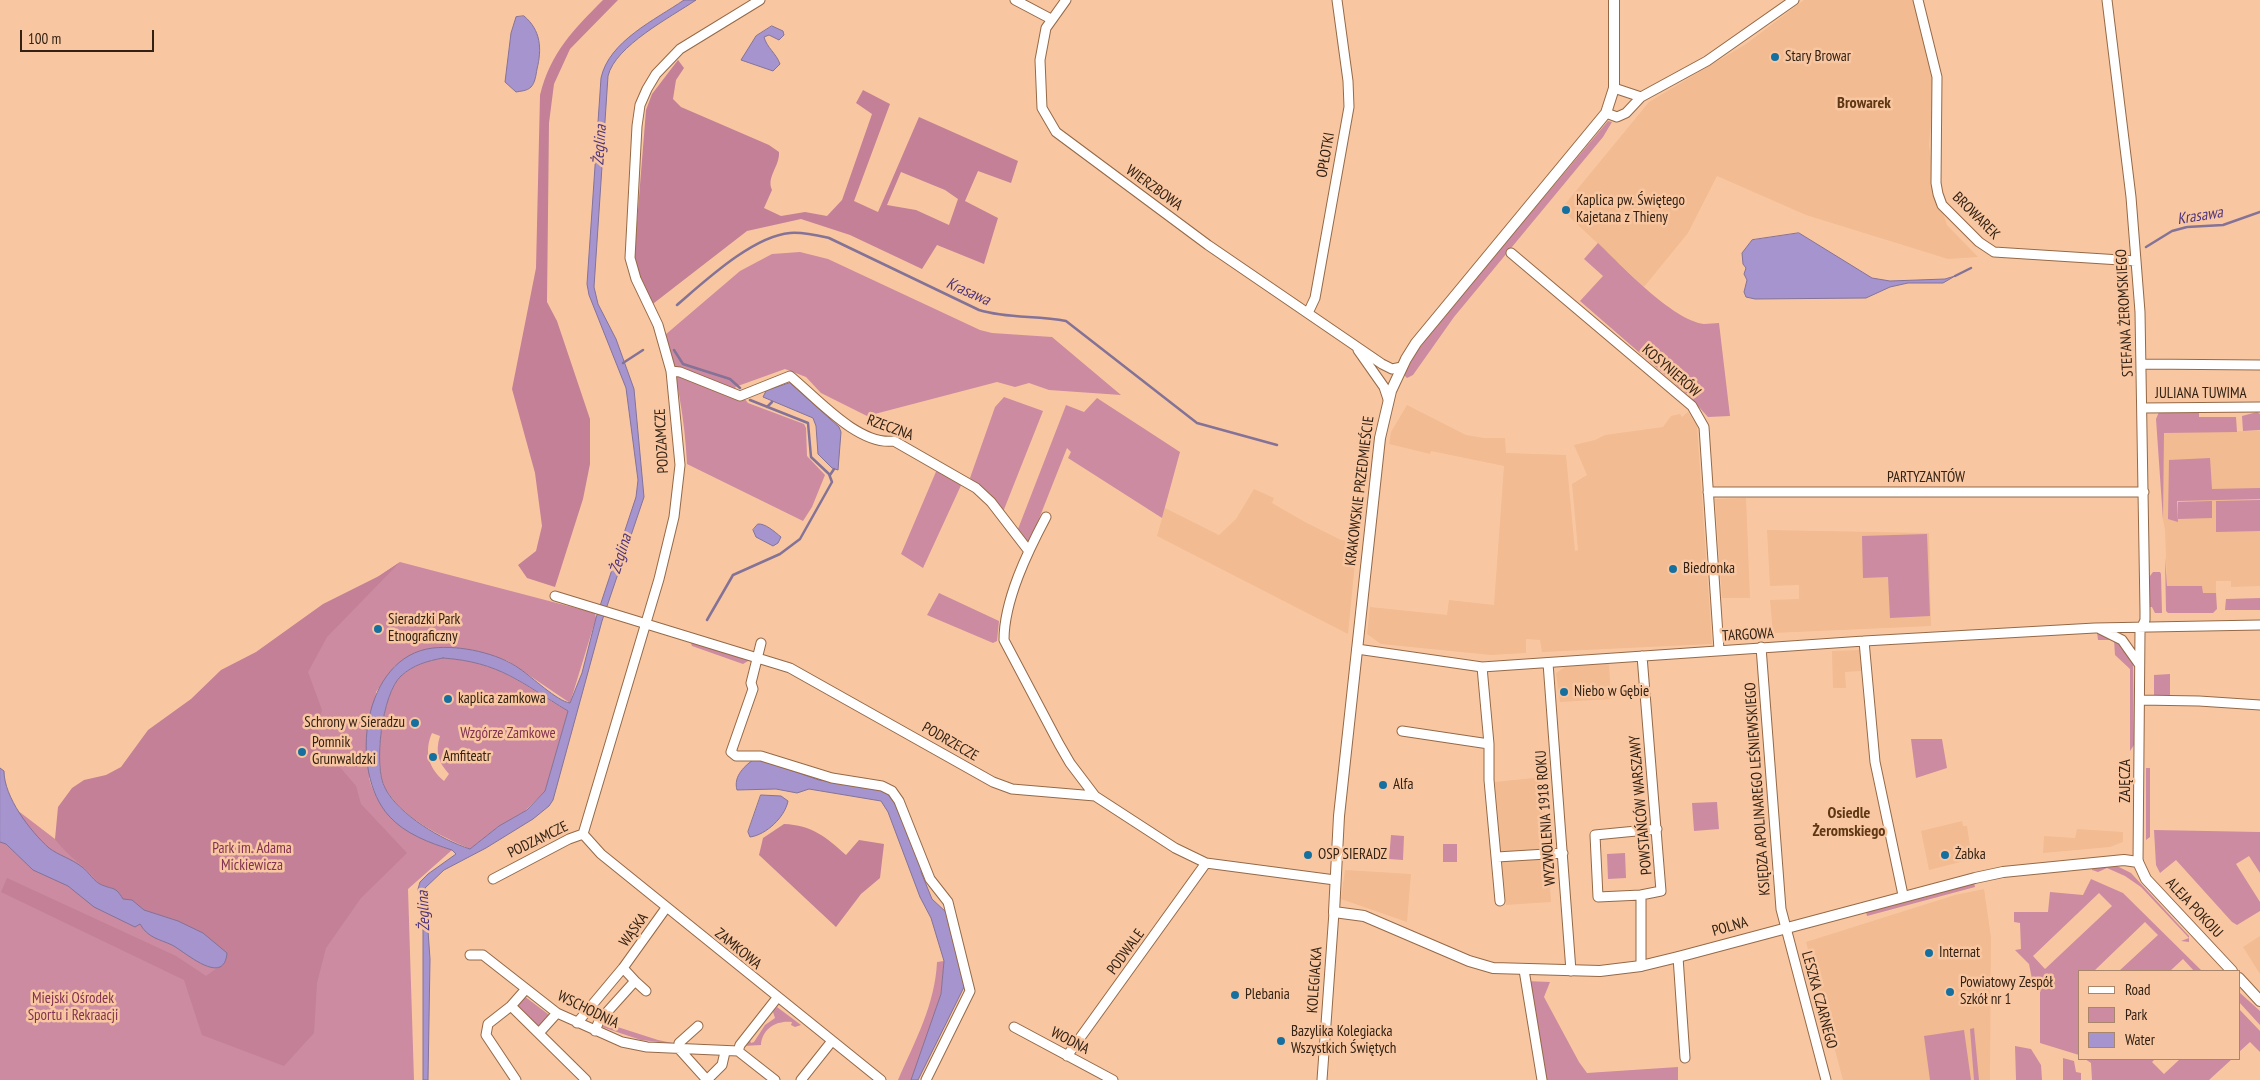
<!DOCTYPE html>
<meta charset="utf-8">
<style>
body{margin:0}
#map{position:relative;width:2260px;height:1080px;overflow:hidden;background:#f8c7a2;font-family:"PT Sans Narrow",sans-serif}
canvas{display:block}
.legend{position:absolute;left:2078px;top:970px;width:162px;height:90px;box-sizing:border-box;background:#f8c7a2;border:1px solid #a98569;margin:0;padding:6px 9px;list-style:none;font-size:15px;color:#332113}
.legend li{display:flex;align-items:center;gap:10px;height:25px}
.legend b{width:25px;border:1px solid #a98569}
.scale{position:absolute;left:20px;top:30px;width:134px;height:22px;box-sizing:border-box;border:2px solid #332113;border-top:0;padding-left:6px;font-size:15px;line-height:18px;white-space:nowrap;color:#332113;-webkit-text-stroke:4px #f8c7a2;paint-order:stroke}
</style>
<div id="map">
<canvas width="2260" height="1080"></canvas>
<ul class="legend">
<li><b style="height:6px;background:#fff"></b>Road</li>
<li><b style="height:14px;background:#cc8ba0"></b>Park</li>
<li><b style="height:14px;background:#a694cf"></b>Water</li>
</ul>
<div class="scale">100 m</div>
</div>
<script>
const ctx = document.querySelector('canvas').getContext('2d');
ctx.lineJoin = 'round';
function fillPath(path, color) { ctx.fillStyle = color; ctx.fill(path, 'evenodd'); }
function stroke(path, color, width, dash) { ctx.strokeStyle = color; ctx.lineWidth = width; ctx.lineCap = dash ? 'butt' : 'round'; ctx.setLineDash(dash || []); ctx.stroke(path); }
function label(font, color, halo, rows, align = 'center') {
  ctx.font = font + ' "PT Sans Narrow",sans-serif'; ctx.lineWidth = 5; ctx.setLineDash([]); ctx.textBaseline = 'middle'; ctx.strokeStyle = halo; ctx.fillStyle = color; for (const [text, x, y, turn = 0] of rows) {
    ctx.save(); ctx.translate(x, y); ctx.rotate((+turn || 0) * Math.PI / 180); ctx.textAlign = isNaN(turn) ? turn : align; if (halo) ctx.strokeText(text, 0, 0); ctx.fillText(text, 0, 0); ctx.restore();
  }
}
fillPath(new Path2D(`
 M1804 0H1914L1935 81 1929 145 1934 186 1947 225 1978 257 1948 259 1806 215 1717 176 1688 233 1644 287 1561 209 1649 102 1746 44Z
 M1407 405 1466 435 1484 438H1505L1506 453 1566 455 1575 551 1578 550 1572 484 1587 475 1574 445 1595 440 1605 435 1663 427 1671 416 1680 414 1682 417 1688 412 1697 426 1712 644 1542 652 1540 640 1526 639V653L1491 655 1381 644 1367 634 1370 607 1447 615 1449 600 1494 605 1504 466 1431 451 1430 454 1389 444 1391 432Z
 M2260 431V586L2231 587V581H2216V593H2203L2202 586 2167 587 2165 529 2163 520V432Z
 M1254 489 1274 498 1272 503 1305 522 1341 540 1357 542 1348 634 1157 536 1165 508 1219 535 1236 519Z
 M1746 498 1750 598H1722L1715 499Z
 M1767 530 1929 533 1931 626 1773 633 1770 600 1799 599V585L1770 586Z
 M1861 650V671L1845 672 1846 688H1833L1832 651Z
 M1609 663 1611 699 1560 702 1556 673 1565 667Z
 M1543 777 1551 902 1506 905 1495 782Z
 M1962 821 1963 826H1967L1972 859 1929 870 1921 831Z
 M2077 829 2123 832V842L2110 847 2043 853 2044 836 2075 838Z
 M1345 870 1411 874 1407 922 1341 899Z
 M1984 889 1991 937 1990 1080H1843L1806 942 1955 895Z
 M2260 936V974L2243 947Z`), '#f2bb91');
fillPath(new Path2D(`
 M1608 121 1612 122 1603 137 1454 317 1413 375 1407 378 1404 375 1416 353 1433 329Z
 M1598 243C1621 265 1672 320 1704 324 1709 324 1714 323 1719 323L1730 416 1708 417 1687 394 1580 301 1603 276 1584 259Z
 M800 252 828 259 980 330 992 333 1052 337 1121 395 1049 390 1029 383 1015 387 997 382 867 416 821 393 806 377 785 369 735 387 748 403 804 424 806 428 807 456 825 475 812 507 803 521 687 464C685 420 677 376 665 335L740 271 772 254Z
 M1004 397 1043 411 1003 512 989 493 987 495 970 478 995 407Z
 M1097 398 1180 452 1162 518 1068 458 1071 452 1067 448 1029 544 1018 529 1066 405 1084 412Z
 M2159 412 2199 413V417H2236L2237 432 2164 433 2163 520 2156 419Z
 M2257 412 2260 414V430L2243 431 2242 416Z
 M2210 458 2212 489 2260 488V499L2177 501 2178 522 2168 519 2169 460Z
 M938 467 963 481 923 568 901 554Z
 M2260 500V531L2216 532V501Z
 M2212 501V518L2178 519V502Z
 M1927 534 1930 616 1890 618 1888 577 1863 578 1862 536Z
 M2165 557 2167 586H2202L2203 593H2216L2217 609 2213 613H2168L2166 611Z
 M400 562 595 613 596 618 570 703 508 661 474 651 433 648 395 666 376 692 369 778C380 819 415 838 452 850L408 889 414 1080H0V797L55 839 379 576Z
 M2153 572H2160L2161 574 2162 613H2155L2152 607H2149L2150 576Z
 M939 593 999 621 997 641 993 643 927 615Z
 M2260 598V610H2225L2226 599Z
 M2097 632C2112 635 2127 645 2133 659L2134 745 2130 751V669L2115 655 2114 640H2098Z
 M690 641 748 658V661L743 664 692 646Z
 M443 658C501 662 521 684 568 711L545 791 525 811 499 826 470 849C439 835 406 820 387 791 372 770 382 693 401 676 413 665 427 661 443 658ZM432 733 440 736C435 752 438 762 449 774L444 781C428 768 424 751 432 733Z
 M2170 674V697L2154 696V675Z
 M1911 739H1942L1947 768 1916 778Z
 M2146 768H2150V837L2146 840Z
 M1717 802 1719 829 1694 831 1692 803Z
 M2154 830 2260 832V873L2249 856 2236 864 2260 902V911L2237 925 2232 922 2176 860 2160 873 2156 865Z
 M1391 835 1404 836 1403 860 1389 859Z
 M1443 844H1457V862H1443Z
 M1625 853 1626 878 1608 879 1607 854Z
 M2117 866 2131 873 2189 936V942L2181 941 2189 938 2141 887 2125 876 2107 868 2098 872 2092 870V868Z
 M2091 879 2123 893 2202 971H2194L2183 959 2170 971H2119L2158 935 2145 922 2094 971H2079V1055L2040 1043V979H2032L2029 964 2015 950 2021 949 2020 923 2014 922V912H2048L2050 892 2083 895ZM2099 893 2112 906 2045 969 2033 956Z
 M1974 883 1975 887 1867 916 1866 912Z
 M944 961 941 994 911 1080H898C915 1041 935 1005 937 962Z
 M1526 981 1550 982 1544 997 1579 1062 1587 1073 1678 1067V1080H1544Z
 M2239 992 2260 1011V1025L2239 1002Z
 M524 996 548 1014V1017L542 1026 537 1027 517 1007Z
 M777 1007 801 1025 795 1027 791 1025 792 1022C776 1020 762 1029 761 1045L743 1046 749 1038 751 1043 754 1042 765 1025 775 1018 773 1012Z
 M2239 1009 2260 1031V1052L2250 1042 2239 1052Z
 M602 1022 658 1040 677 1044 641 1040 599 1026Z
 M1974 1028 1979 1080H1974L1970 1029Z
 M1964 1030 1971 1080H1930L1924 1036Z
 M2015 1046 2031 1049 2041 1065 2042 1080H2016Z
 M2063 1058 2074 1061 2076 1072 2081 1073V1080H2063Z
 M2085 1059H2155L2152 1062 2164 1074 2180 1059H2232L2209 1080H2092L2091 1063Z`), '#cc8ba0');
fillPath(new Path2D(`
 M603 0H618L570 49 554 84 549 123 547 302 557 321 590 419V464L583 499 555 587 527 578 518 565 536 551 542 526 535 473 512 389 536 268 540 95C551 52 573 30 603 0Z
 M678 60 684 68 676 80 673 99 681 107 769 145 779 152C780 166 766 177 772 190L764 208 781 216 805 212 827 216 842 200 872 114 856 103 863 90 890 104 854 201 878 212 919 117 1018 161 1011 183 978 171 965 201 998 218 984 264 937 245 922 269 850 235 801 219 747 231 645 310 634 260 646 110 652 94ZM901 172 945 190 958 199 949 225 916 210 887 205Z
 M400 562 327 637 308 672 322 710 317 728 333 759 356 786 361 804 407 853 361 898 326 948 317 983 314 1033 284 1066 202 1035 184 980 1 892 7 878 176 956 206 976 220 966 203 933 178 921 144 910 132 900 123 899C115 886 112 890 101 884 95 881 92 874 87 870 74 859 66 853 55 839L58 807 72 788 84 780 106 775 121 767 148 730 191 699 221 670 256 652 323 604 379 576Z
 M784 824C812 825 826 837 846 855L859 840 884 844 880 878 861 894 836 927 759 855 763 838Z`), '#c38096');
const water = new Path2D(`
 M684 0H696C671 17 615 46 608 76L594 287 598 304 616 339 634 389 644 497 602 621 553 800 549 806 533 819 486 848 444 870 425 888 430 959 428 1080H423V923L418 889 420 882 428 874 456 854 452 850C430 843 405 834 389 816 348 771 362 656 433 648 460 645 498 653 520 669 532 677 557 701 570 703L582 673 596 618 636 497 638 480 626 388 589 295 587 284 601 78C609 41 655 20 684 0ZM443 658C500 662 521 683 568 711L545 791 527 810 499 826 470 849C442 840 399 815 385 788 373 767 382 693 401 676 413 665 427 661 443 658Z
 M524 16C541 30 542 49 537 69 536 75 535 83 531 87 527 91 521 91 516 92L505 82 511 33 516 17Z
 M772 26 783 31 784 35 779 40 769 35 764 37C767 48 776 53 780 64L773 71 741 60 756 36Z
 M1799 233 1872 278 1890 281 1945 279 1955 276 1943 283H1908L1890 287 1866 298 1755 299 1746 297 1744 292 1747 280 1744 274 1746 268 1743 264 1742 253 1752 240Z
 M790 383 839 427 841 432 838 470 832 468 818 454 816 426 813 418 763 397 766 391Z
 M758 524C765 523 775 532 781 537L778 543 773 546 756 537 753 530Z
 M756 758 819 780 876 788 886 792 894 802 922 867 921 872 932 899 947 913 965 985 918 1080H911L941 994 944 961 931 918 920 897 888 812 881 801 809 789 797 793 776 789 737 790C733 776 745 765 756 758Z
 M0 768 4 771C4 797 30 831 49 848 58 855 72 859 82 867 89 872 94 882 102 885 114 890 115 886 123 899L132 900 144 910 178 921 203 933 227 953C224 988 184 951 172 945 159 939 148 938 140 924L135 927 94 907 68 886 33 870 6 844 0 842Z
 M761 795 781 796 788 801C785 817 766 835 750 837L748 832Z`);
fillPath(water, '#a694cf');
stroke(water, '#847297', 1);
stroke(new Path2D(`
 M2146 247 2172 231 2187 227 2223 225 2260 212
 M1955 276 1971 268
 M677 305C705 281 753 236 790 233 804 232 816 235 829 238L979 310C1008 319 1037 315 1066 321L1197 423 1277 445
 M674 350 683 364 730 379 740 388
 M623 363 643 350
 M767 407 772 402
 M830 475 834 469
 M707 620 733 575 780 554 800 539 832 482 829 474 811 457 808 423 750 400`), '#847297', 2.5);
const minor = new Path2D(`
 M1015 0 1051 19
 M1066 0 1046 28 1040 60 1042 108 1056 132 1208 245 1382 364 1392 369 1402 367
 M1918 0 1937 77 1936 183 1938 194 1942 205 1979 242 1994 252 2136 261
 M2107 0 2131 197 2140 312 2145 611V620L2140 631 2138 862
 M1614 88 1641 97
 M1606 113 1617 117 1626 113 1641 97 1707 61 1794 0
 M1511 253 1692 406 1704 427 1719 650
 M1308 313 1315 298 1349 107 1348 81 1337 0
 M1358 350 1384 387 1388 399
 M2142 364 2260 365
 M671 371 680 372 740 396 790 376C816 397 858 446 894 441L976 488 991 502 1028 550
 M2143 408 2260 407
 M1708 492H2144
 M1046 517C1028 551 1004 600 1004 640L1059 744 1070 763 1095 796
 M555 596 790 668 993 782 1012 789 1095 796 1175 848 1206 863 1335 880
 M2100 629 2122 640 2139 664
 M1864 641 1875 762 1903 895
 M761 643 751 683 753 689 731 752 736 756H761L832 778 882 786 892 791 899 801 930 879 948 902 970 991 926 1080
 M1761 647 1781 909 1826 1080
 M1357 649 1482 667 1864 641 2095 628 2260 625
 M1548 663 1571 971
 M1482 667 1489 744V780L1500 901
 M2140 700 2199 701 2260 705
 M1402 731 1489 744
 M583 834 659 579 674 517 680 465 671 371 658 325 636 279 630 258 637 126 640 105 647 89 656 74 680 49 760 0
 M583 834 601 854 881 1080
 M1497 857 1563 853
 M493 879 569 839 583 834
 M1641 895 1598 897 1595 835 1657 829
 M470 955H483L557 1013 622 1042 647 1047 738 1051
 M1678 957 1685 1058
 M1641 966V895L1661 891 1642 656
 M623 968 666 908
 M1524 970 1542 1080
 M635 981 646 991
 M526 989 511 1006 586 1080
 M511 1006 488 1024 486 1035 516 1080
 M577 1023 623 968 635 981 599 1021 595 1031
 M698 1026 679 1043 680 1050 707 1080
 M1014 1027 1113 1080
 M539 1033 557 1013
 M1067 1056 1206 863
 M707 1080 722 1065 725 1052
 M775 1080 738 1051 740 1045 777 998
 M801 1080 832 1041
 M1322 1080 1334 912`);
const tertiary = new Path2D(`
 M1614 0V88L1606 113 1416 343 1406 359 1391 391 1380 438 1339 816 1334 912 1364 916 1469 961 1493 968 1600 971 1641 966 1678 957 1975 878 2003 872 2124 860 2138 862 2146 879 2232 971
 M2239 978 2260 1001`);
stroke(minor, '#956947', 11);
stroke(tertiary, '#956947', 12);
stroke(minor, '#fff', 9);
stroke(tertiary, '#fff', 10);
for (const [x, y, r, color] of [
 [1775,57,5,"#16709f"],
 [1566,210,5,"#16709f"],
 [1673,569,5,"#16709f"],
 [378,629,5,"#16709f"],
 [1564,692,5,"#16709f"],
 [448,699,5,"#16709f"],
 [415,723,5,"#16709f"],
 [302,752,5,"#16709f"],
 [433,757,5,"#16709f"],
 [1383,785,5,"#16709f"],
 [1308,855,5,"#16709f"],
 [1945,855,5,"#16709f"],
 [1929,953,5,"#16709f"],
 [1950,992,5,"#16709f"],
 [1235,995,5,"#16709f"],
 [1281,1041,5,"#16709f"]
]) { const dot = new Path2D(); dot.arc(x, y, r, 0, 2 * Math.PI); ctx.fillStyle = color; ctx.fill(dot); stroke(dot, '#f8c7a2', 2); }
label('15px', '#332113', '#f8c7a2', [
 ["Stary Browar",1785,57],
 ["Kaplica pw. Świętego",1576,201],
 ["Kajetana z Thieny",1576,218],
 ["Biedronka",1683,569],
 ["Sieradzki Park",388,620],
 ["Etnograficzny",388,637],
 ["Niebo w Gębie",1574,692],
 ["kaplica zamkowa",458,699],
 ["Schrony w Sieradzu",405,723,"right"],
 ["Pomnik",312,743],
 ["Grunwaldzki",312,760],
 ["Amfiteatr",443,757],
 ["Alfa",1393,785],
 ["OSP SIERADZ",1318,855],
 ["Żabka",1955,855],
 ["Internat",1939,953],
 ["Powiatowy Zespół",1960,983],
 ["Szkół nr 1",1960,1000],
 ["Plebania",1245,995],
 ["Bazylika Kolegiacka",1291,1032],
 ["Wszystkich Świętych",1291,1049]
], 'left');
label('15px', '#332113', '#f8c7a2', [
 ["OPŁOTKI",1326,155,-80],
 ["WIERZBOWA",1154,188,36],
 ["BROWAREK",1976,216,45],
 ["STEFANA ŻEROMSKIEGO",2125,313,-93],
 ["KOSYNIERÓW",1671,371,41],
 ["JULIANA TUWIMA",2201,394],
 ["RZECZNA",890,428,20],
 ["PODZAMCZE",662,441,-93],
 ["PARTYZANTÓW",1926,478],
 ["KRAKOWSKIE PRZEDMIEŚCIE",1360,491,-83],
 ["TARGOWA",1748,635,-3],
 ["PODRZECZE",950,742,30],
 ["ZAJĘCZA",2126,781,-90],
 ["KSIĘDZA APOLINAREGO LEŚNIEWSKIEGO",1758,789,-94],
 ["POWSTAŃCÓW WARSZAWY",1641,805,-95],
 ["WYZWOLENIA 1918 ROKU",1546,818,-94],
 ["PODZAMCZE",538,840,-26],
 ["ALEJA POKOJU",2194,908,47],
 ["POLNA",1730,927,-16],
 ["WĄSKA",634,930,-54],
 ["ZAMKOWA",738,949,39],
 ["PODWALE",1126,952,-54],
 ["KOLEGIACKA",1315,980,-86],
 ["LESZKA CZARNEGO",1819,1000,75],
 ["WSCHODNIA",588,1010,26],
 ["WODNA",1070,1041,28]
]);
label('15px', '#813151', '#f8c7a2', [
 ["Wzgórze Zamkowe",508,734],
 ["Park im. Adama",252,849],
 ["Mickiewicza",252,866],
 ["Miejski Ośrodek",73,999],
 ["Sportu i Rekraacji",73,1016]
]);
label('bold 16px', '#5f3714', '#f8c7a2', [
 ["Browarek",1864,103],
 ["Osiedle",1849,813],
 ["Żeromskiego",1849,831]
]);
label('italic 16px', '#50357c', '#f8c7a2', [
 ["Żeglina",600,145,-86],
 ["Krasawa",2200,216,-9],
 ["Krasawa",968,292,24],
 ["Żeglina",621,554,-73],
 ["Żeglina",424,911,-92]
]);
</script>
